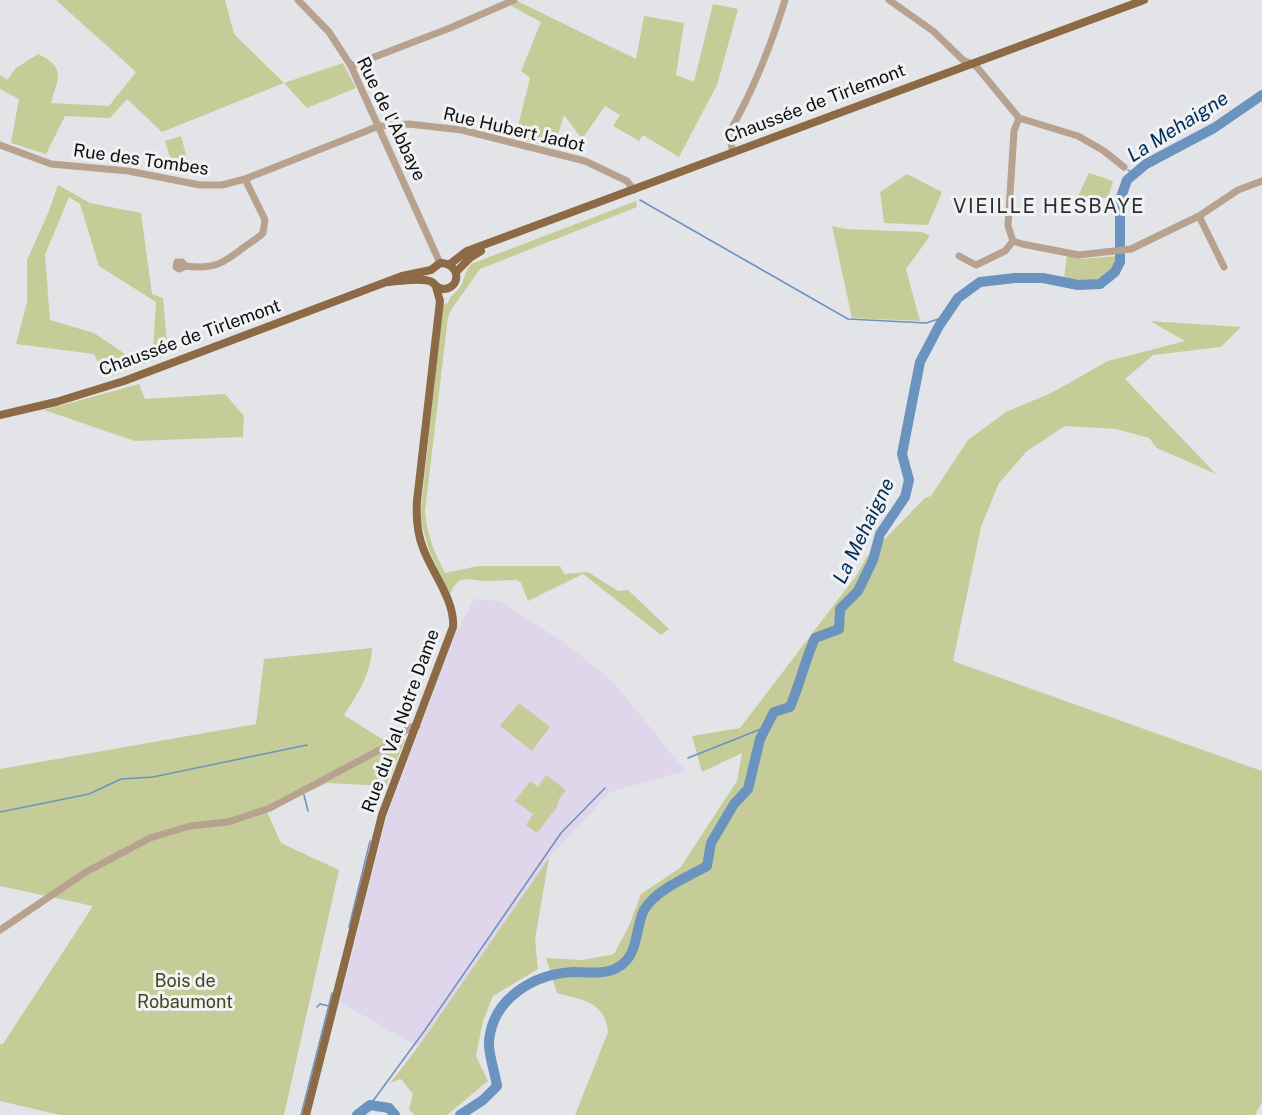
<!DOCTYPE html>
<meta charset="utf-8">
<style>
body{margin:0}
canvas{display:block;background:#e3e4e7}
</style>
<canvas width="1262" height="1115"></canvas>
<script>
const ctx = document.querySelector('canvas').getContext('2d');
ctx.lineJoin = 'round';
function fillPath(path, color) { ctx.fillStyle = color; ctx.fill(path, 'evenodd'); }
function stroke(path, color, width, dash) { ctx.strokeStyle = color; ctx.lineWidth = width; ctx.lineCap = dash ? 'butt' : 'round'; ctx.setLineDash(dash || []); ctx.stroke(path); }
function label(font, color, halo, rows, align = 'center') {
  ctx.font = font + ' "Public Sans",sans-serif'; ctx.lineWidth = 6; ctx.setLineDash([]); ctx.textBaseline = 'middle'; ctx.strokeStyle = halo; ctx.fillStyle = color; for (const [text, x, y, turn = 0] of rows) {
    ctx.save(); ctx.translate(x, y); ctx.rotate((+turn || 0) * Math.PI / 180); ctx.textAlign = isNaN(turn) ? turn : align; if (halo) ctx.strokeText(text, 0, 0); ctx.fillText(text, 0, 0); ctx.restore();
  }
}
fillPath(new Path2D(`
 M474 599 500 601 565 643 612 681 686 771 610 792 549 858 418 1047 340 1002 386 818 455 635Z`), '#dfd6eb');
fillPath(new Path2D(`
 M56 0H225L234 34 284 83 343 63 356 88 307 108 284 83 162 132 127 99 110 118 65 116 46 154 11 143 19 99 0 89V75L7 80 16 68 38 54C67 68 58 78 51 103L109 106 136 72Z
 M517 1 636 59 644 16 684 23 676 75 694 82 713 4 738 9 717 85 679 157 643 135 639 141 613 126 620 115 605 106 582 139 564 115 554 148 515 138 530 78 521 71 541 22 511 6Z
 M181 136 189 166 174 171 165 141Z
 M1089 173 1113 181 1108 198 1078 196Z
 M907 174 942 192 928 225 884 223 880 192Z
 M58 185 90 203 141 213 152 294 163 298 168 355 108 377 101 370 94 354 16 344 27 302V260L49 211ZM69 197 80 204 99 266 156 302 153 351 134 360 94 333 50 320 45 255Z
 M636 201 637 207 480 269 451 310 448 317 425 511C427 536 434 551 445 573L478 566H560L564 574 588 572 618 591 628 590 669 629 661 635 583 574 528 601 521 583 517 580C507 580 497 581 487 581 469 581 459 572 450 594L429 550 420 518 443 304 448 303C450 295 455 294 460 287 465 280 464 272 471 264Z
 M832 226 846 229 922 232 930 236 906 269 920 321 852 318Z
 M1067 256 1082 259 1117 256C1112 283 1086 283 1064 278Z
 M1150 321 1241 327 1221 347 1153 355 1125 379 1216 474 1157 448 1149 438 1116 429 1065 426 1027 451 999 483 981 527 953 661 1262 771V1102L1255 1115H575L608 1032C605 1001 582 1000 557 993L546 958 583 960 614 954 629 926 641 894 680 868 737 781 742 753 702 772 692 736 740 728 856 576 866 558 925 498 931 496 968 440 1006 412 1051 393 1108 361 1185 341Z
 M139 384 145 399 225 394 244 416 243 437 135 441 44 410Z
 M372 648C370 676 359 692 344 715L382 739 392 734 395 743 403 738 405 740 386 786 327 783 267 812 281 843 339 870 284 1115H60L0 1101V1044H3L93 906 0 886V769L256 724 264 659Z
 M519 703 550 727 532 751 500 726Z
 M546 775 566 790 559 799 557 807 537 833 526 825 533 814 515 801 530 781 538 787Z
 M549 858 535 939 538 969 493 996 483 1021 476 1056 488 1081 447 1115H414L409 1109 413 1094 401 1079 390 1083 418 1047Z`), '#c6cc97');
stroke(new Path2D(`
 M1128 170 1134 174
 M640 200 848 319 926 323 945 317
 M688 758 766 727
 M304 795 308 811
 M0 812 89 794 121 779 153 777 307 745
 M349 927 370 841
 M317 1007 320 1004 329 1006
 M370 1105 425 1030 561 833 605 788
 M301 1115 332 993`), '#6b93bf', 1.5);
stroke(new Path2D(`
 M357 1115 370 1105 389 1108 395 1115
 M460 1115 483 1100 497 1086C495 1072 488 1054 489 1041 493 998 534 974 573 972 592 972 611 976 625 962 638 949 636 926 644 910 655 890 688 877 707 866L711 843 734 804 748 789 760 739 774 712 790 707C800 684 805 660 815 638L839 629 840 609 858 591 873 560 880 534 905 497 909 480 902 454 920 362 939 326 958 298 980 282 1015 278H1043L1078 285 1100 284 1115 272 1120 262V200L1127 180 1146 164 1214 128 1262 95`), '#6b93bf', 10);
stroke(new Path2D(`
 M298 0 329 32 351 66 440 263
 M889 0 933 31 963 60 976 66 1019 118 1078 136 1104 151 1124 167
 M351 66 450 28 514 0
 M1019 118 1014 131 1008 226 1013 241 1022 244 1079 255 1131 249 1199 216 1238 190 1262 181
 M0 145 51 164 128 171 200 185H222L245 179 379 126 409 124 462 130 585 161 627 181 634 190
 M733 153 729 133C754 89 770 49 785 0
 M1199 216 1224 267
 M959 256 976 265 1005 251 1013 241
 M186 266 179 269 176 267 177 262H182L186 266C216 270 225 262 247 245 253 241 258 238 263 233L265 220 245 179
 M0 930 86 872 150 838 190 826 228 822 270 808 385 747 410 727 417 726`), '#b6a28f', 7);
stroke(new Path2D(`
 M450 264 467 251 1144 0
 M456 272 471 257 481 251
 M0 415 56 402 124 381 402 276 431 270 440 263C461 263 461 288 444 289 437 289 436 285 432 282 423 277 399 281 389 282
 M306 1115 382 815 453 627C455 600 432 573 423 548 417 533 416 517 417 501L440 301 436 287`), '#8d6a46', 8);
label('18px', '#0f0f10', '#f1f2f4', [
 ["Chaussée de Tirlemont",815,104,-21],
 ["Rue de l'Abbaye",391,119,64],
 ["Rue Hubert Jadot",514,130,13],
 ["Rue des Tombes",141,160,8],
 ["Chaussée de Tirlemont",190,338,-20],
 ["Rue du Val Notre Dame",401,721,-70]
]);
label('18px', '#424518', '#f1f2f4', [
 ["Bois de",185,981],
 ["Robaumont",185,1002]
]);
label('italic 20px', '#012e57', '#f1f2f4', [
 ["La Mehaigne",1178,127,-32],
 ["La Mehaigne",864,531,-64]
]);
ctx.letterSpacing = '1.5px';
label('20px', '#2e2e30', '#f1f2f4', [
 ["VIEILLE HESBAYE",1049,207]
]);
ctx.letterSpacing = '0px';
</script>
